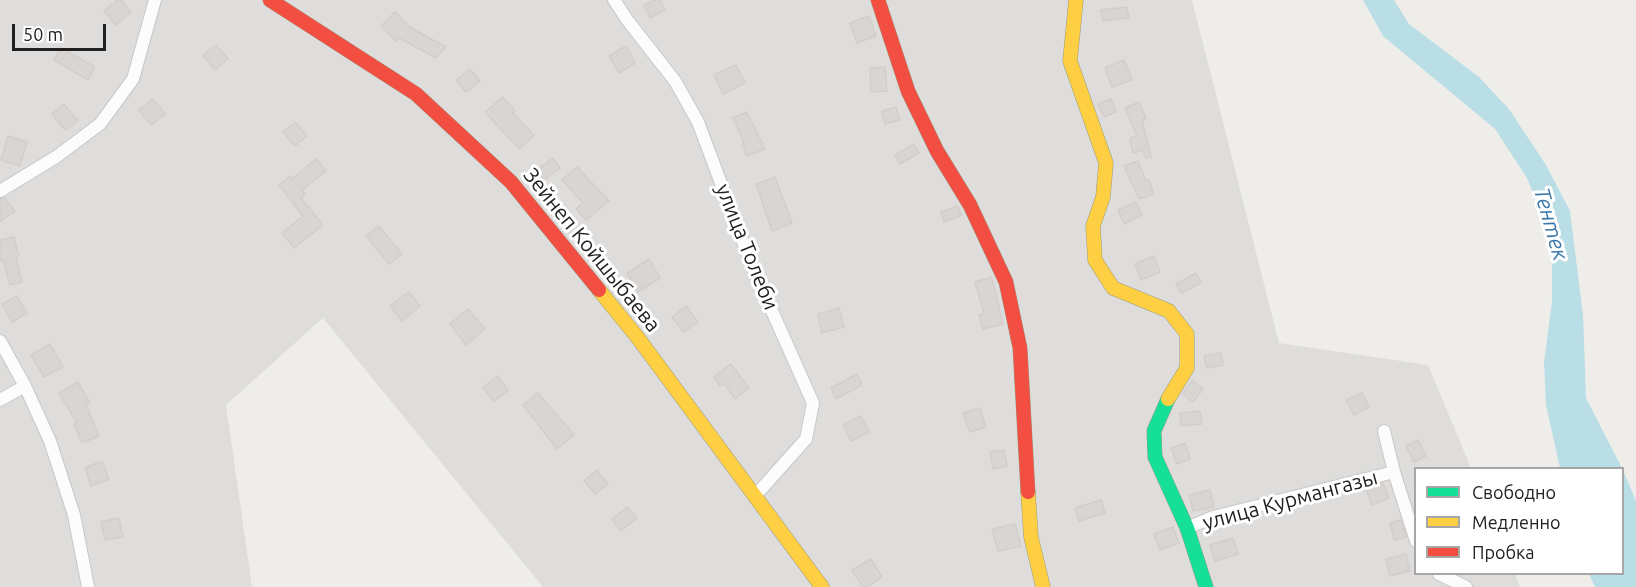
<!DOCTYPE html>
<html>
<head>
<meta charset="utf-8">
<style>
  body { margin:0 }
  #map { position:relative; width:1636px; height:587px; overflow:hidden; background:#efedea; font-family:Ubuntu,sans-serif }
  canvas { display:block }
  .legend { position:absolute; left:1414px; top:467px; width:210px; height:108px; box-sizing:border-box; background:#fff; border:2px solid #a6a6a6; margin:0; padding:8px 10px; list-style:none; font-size:18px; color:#212121 }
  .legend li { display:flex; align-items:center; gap:12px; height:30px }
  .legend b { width:30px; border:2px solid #a6a6a6 }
  .scale { position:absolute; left:12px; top:24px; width:94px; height:27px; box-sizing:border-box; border:3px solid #212121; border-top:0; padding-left:8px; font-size:18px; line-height:21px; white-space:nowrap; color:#212121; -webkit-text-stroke:4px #fff; paint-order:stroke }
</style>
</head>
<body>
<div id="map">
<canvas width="1636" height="587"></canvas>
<ul class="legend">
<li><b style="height:8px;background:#16e098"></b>Свободно</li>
<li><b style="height:8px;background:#ffcf43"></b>Медленно</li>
<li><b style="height:8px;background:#f24e42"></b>Пробка</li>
</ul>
<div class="scale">50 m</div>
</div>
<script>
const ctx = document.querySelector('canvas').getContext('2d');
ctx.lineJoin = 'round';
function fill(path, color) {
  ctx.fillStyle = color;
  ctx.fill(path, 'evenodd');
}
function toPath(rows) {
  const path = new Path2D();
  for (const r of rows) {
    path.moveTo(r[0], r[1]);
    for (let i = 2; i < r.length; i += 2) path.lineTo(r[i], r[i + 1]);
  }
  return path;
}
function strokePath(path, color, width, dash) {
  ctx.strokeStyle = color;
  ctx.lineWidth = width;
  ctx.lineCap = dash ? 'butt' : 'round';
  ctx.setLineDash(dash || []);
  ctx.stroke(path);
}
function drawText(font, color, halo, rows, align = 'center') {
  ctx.font = font + ' Ubuntu,sans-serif';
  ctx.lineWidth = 6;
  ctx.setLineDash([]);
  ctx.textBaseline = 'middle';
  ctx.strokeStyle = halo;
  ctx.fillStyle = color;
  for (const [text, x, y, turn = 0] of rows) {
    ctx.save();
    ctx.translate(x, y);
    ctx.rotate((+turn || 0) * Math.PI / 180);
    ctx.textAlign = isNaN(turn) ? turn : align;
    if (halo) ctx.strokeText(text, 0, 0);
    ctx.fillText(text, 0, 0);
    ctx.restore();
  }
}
fill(toPath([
  [0,0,1192,0,1279,343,1428,365,1471,468,1416,468,1416,574,1515,574,1520,587,543,587,323,318,226,405,252,587,0,587]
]), '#dedddb');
fill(toPath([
  [1363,0,1394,0,1409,24,1479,77,1509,109,1546,165,1570,211,1583,315,1586,398,1622,468,1560,468,1546,405,1544,362,1552,302,1552,251,1540,209,1527,178,1495,129,1383,36],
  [1623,470,1636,501,1636,587,1595,587,1589,574,1622,574]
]), '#badee6');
const building = toPath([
  [118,0,121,0,131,12,116,25,104,11,118,0],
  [655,0,660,0,665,10,650,18,644,5,655,0],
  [1127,7,1129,18,1103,21,1101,10,1127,7],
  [395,12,411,28,446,47,436,58,399,38,396,41,381,26,395,12],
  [869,16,876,36,857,43,850,23,869,16],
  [216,45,228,59,215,70,203,55,216,45],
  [626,46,635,63,619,73,609,56,626,46],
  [61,48,95,67,88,80,54,60,61,48],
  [1124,60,1132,80,1112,87,1105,68,1124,60],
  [736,65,745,83,723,94,714,75,736,65],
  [885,67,887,91,871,92,870,68,885,67],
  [470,69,480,81,466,92,456,80,470,69],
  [503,97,515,111,513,113,534,135,519,149,485,112,503,97],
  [153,99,165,114,151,125,139,110,153,99],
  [1111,99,1116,112,1104,117,1098,104,1111,99],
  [1139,102,1146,118,1142,120,1151,157,1146,158,1143,150,1133,153,1130,138,1137,136,1125,108,1139,102],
  [64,104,78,121,65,130,52,114,64,104],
  [896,107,900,120,885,124,882,111,896,107],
  [747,112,765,149,747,156,742,144,744,143,733,118,747,112],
  [295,122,307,136,295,146,283,132,295,122],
  [8,136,27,142,20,166,1,160,8,136],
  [914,144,919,153,900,164,895,155,914,144],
  [553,158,560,168,544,180,537,170,553,158],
  [316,159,326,171,302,190,305,194,301,198,323,225,294,248,282,233,303,216,279,185,290,176,292,179,316,159],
  [1138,161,1146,181,1149,180,1154,194,1139,199,1124,166,1138,161],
  [577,167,609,201,586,220,576,209,583,203,562,180,577,167],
  [775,177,792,223,772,231,756,184,775,177],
  [5,198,15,211,0,222,0,199,5,198],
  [1136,202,1142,215,1124,224,1118,210,1136,202],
  [958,206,962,215,944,222,941,212,958,206],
  [379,226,402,254,389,264,366,236,379,226],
  [14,237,19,256,16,257,22,282,10,285,3,260,0,261,0,240,14,237],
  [1154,256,1160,272,1141,280,1135,264,1154,256],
  [649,259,660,278,638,292,627,273,649,259],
  [1196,273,1201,283,1181,293,1176,284,1196,273],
  [992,277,1003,324,983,329,979,315,984,313,975,282,992,277],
  [409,292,420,306,402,321,390,306,409,292],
  [17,296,27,313,12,322,2,304,17,296],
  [686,306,698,322,684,332,672,317,686,306],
  [839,308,844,327,822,333,818,314,839,308],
  [468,309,485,329,466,345,450,324,468,309],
  [50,344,63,367,44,377,31,355,50,344],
  [1221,353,1223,365,1207,368,1204,356,1221,353],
  [731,364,749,388,735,399,724,383,720,386,714,377,731,364],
  [857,374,862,385,836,399,831,388,857,374],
  [497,376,508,390,494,401,483,388,497,376],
  [1192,380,1203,389,1193,402,1183,394,1192,380],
  [78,382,90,403,86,405,99,436,82,443,74,424,77,423,59,393,78,382],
  [538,393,574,435,557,449,523,405,538,393],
  [1362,393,1369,407,1354,415,1346,400,1362,393],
  [980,408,986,427,970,432,963,413,980,408],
  [1200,411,1202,424,1181,426,1180,413,1200,411],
  [861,416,869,432,851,441,843,425,861,416],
  [1418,440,1426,456,1414,462,1406,446,1418,440],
  [1185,443,1190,459,1177,464,1171,448,1185,443],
  [1004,450,1007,466,993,469,990,452,1004,450],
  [102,461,109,479,91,486,85,468,102,461],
  [597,470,608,484,595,494,584,481,597,470],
  [1383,483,1389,498,1372,505,1366,489,1383,483],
  [1210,490,1214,507,1193,511,1189,495,1210,490],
  [1101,500,1105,513,1079,521,1075,508,1101,500],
  [627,507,637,518,621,531,612,519,627,507],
  [119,518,123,537,105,540,101,522,119,518],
  [1401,520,1406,537,1394,540,1390,523,1401,520],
  [1015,524,1021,546,998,551,992,529,1015,524],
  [1173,527,1179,543,1160,550,1154,534,1173,527],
  [1233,538,1238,554,1215,561,1210,545,1233,538],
  [1406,554,1410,571,1390,576,1386,559,1406,554],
  [871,559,882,577,867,587,863,587,852,570,871,559]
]);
fill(building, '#d8d5d2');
strokePath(building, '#d3cecb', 1.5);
const street = toPath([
  [614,0,628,21,675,81,698,122,752,266,813,403,806,439,755,496],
  [0,191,56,157,100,124,133,79,155,0],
  [0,341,25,386,50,441,74,515,88,587],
  [0,400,25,386],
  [1384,431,1394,472,1416,541],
  [1187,528,1213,517,1394,472],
  [1439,574,1466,587]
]);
const fast = toPath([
  [1168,399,1154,431,1155,457,1187,528,1206,587]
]);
const slow = toPath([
  [1076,0,1070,61,1106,163,1103,197,1093,226,1095,260,1113,288,1169,311,1187,334,1187,368,1168,399],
  [599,290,638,338,822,587],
  [1028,492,1031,537,1043,587]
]);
const jam = toPath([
  [270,0,416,94,511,182,599,290],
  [878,0,908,91,937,151,970,205,1006,282,1020,348,1028,492]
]);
strokePath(street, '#c8c7c6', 14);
strokePath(fast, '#9a9a80', 15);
strokePath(slow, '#9a9a80', 15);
strokePath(jam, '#9a9a80', 15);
strokePath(street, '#fdfcfc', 12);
strokePath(fast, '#16e098', 14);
strokePath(slow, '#ffcf43', 14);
strokePath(jam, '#f24e42', 14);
drawText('21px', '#212121', '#fff', [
  ["улица Толеби",747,247,68],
  ["Зейнеп Койшыбаева",592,250,51],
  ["улица Курмангазы",1290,500,-15]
]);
drawText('italic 22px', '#3d79ab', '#fff', [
  ["Тентек",1551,224,74]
]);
</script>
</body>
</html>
